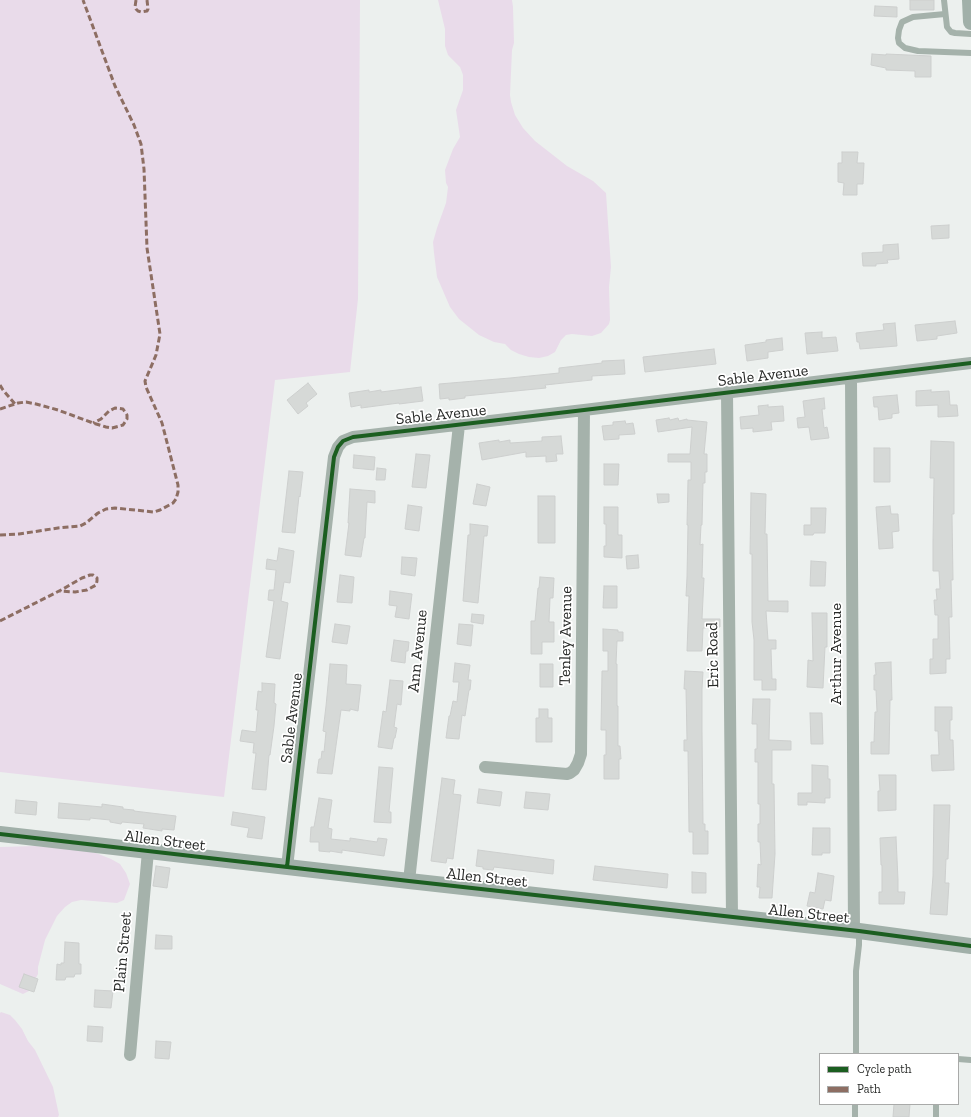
<!DOCTYPE html>
<html>
<head>
<meta charset="utf-8">
<style>
  body { margin:0 }
  #map { position:relative; width:971px; height:1117px; overflow:hidden; background:#ecf0ee; font-family:"Zilla Slab",serif }
  canvas { display:block }
  .legend { position:absolute; left:819px; top:1053px; width:140px; height:52px; box-sizing:border-box; background:#fff; border:1px solid #a9aaa9; margin:0; padding:5px 7px; list-style:none; font-size:12px; color:#282a28 }
  .legend li { display:flex; align-items:center; gap:8px; height:20px }
  .legend b { width:20px; border:1px solid #a9aaa9 }
</style>
</head>
<body>
<div id="map">
<canvas width="971" height="1117"></canvas>
<ul class="legend">
<li><b style="height:5px;background:#1b5e20"></b>Cycle path</li>
<li><b style="height:5px;background:#8d6e63"></b>Path</li>
</ul>
</div>
<script>
const ctx = document.querySelector('canvas').getContext('2d');
ctx.lineJoin = 'round';
function fill(path, color) {
  ctx.fillStyle = color;
  ctx.fill(path, 'evenodd');
}
function toPath(rows) {
  const path = new Path2D();
  for (const r of rows) {
    path.moveTo(r[0], r[1]);
    for (let i = 2; i < r.length; i += 2) path.lineTo(r[i], r[i + 1]);
  }
  return path;
}
function strokePath(path, color, width, dash) {
  ctx.strokeStyle = color;
  ctx.lineWidth = width;
  ctx.lineCap = dash ? 'butt' : 'round';
  ctx.setLineDash(dash || []);
  ctx.stroke(path);
}
function drawText(font, color, halo, rows, align = 'center') {
  ctx.font = font + ' "Zilla Slab",serif';
  ctx.lineWidth = 3.5;
  ctx.setLineDash([]);
  ctx.textBaseline = 'middle';
  ctx.strokeStyle = halo;
  ctx.fillStyle = color;
  for (const [text, x, y, turn = 0] of rows) {
    ctx.save();
    ctx.translate(x, y);
    ctx.rotate((+turn || 0) * Math.PI / 180);
    ctx.textAlign = isNaN(turn) ? turn : align;
    if (halo) ctx.strokeText(text, 0, 0);
    ctx.fillText(text, 0, 0);
    ctx.restore();
  }
}
fill(toPath([
  [0,0,360,0,358,299,350,372,275,380,224,797,0,772],
  [438,0,512,0,513,7,514,43,512,50,510,95,511,102,515,115,523,128,535,141,567,166,593,181,606,193,611,267,609,287,610,320,609,324,601,333,592,336,572,334,566,335,561,340,555,352,548,356,539,358,529,357,519,354,511,350,505,344,494,342,479,335,459,319,450,307,437,277,434,253,433,242,437,228,446,203,448,187,446,183,445,170,453,149,460,137,456,110,463,90,463,75,460,67,448,55,445,46,445,29],
  [36,846,75,849,96,853,111,859,120,864,126,873,130,884,124,900,117,903,81,900,72,902,65,907,57,916,45,940,38,967,38,974,29,991,23,994,0,984,0,847],
  [1,1012,10,1015,15,1020,22,1029,28,1041,35,1050,53,1087,59,1115,58,1117,0,1117,0,1013]
]), '#e9dbea');
const building = toPath([
  [910,0,934,0,934,10,910,10,910,0],
  [875,6,897,7,897,17,874,16,875,6],
  [872,54,886,55,886,54,931,56,931,77,915,77,915,71,886,70,886,68,871,65,872,54],
  [842,152,858,152,857,163,864,163,863,184,857,184,857,195,843,195,844,183,838,182,838,163,842,163,842,152],
  [949,225,949,238,932,239,931,226,949,225],
  [898,244,899,259,887,260,888,263,876,264,876,266,863,266,862,253,883,252,883,245,898,244],
  [955,321,957,333,937,336,937,339,917,341,915,325,955,321],
  [895,323,897,346,860,349,859,342,857,342,856,333,884,330,883,324,895,323],
  [822,332,822,338,836,337,838,351,807,354,805,333,822,332],
  [782,338,783,350,768,352,768,358,747,361,745,345,766,342,766,340,782,338],
  [714,349,716,364,645,372,643,357,714,349],
  [624,360,625,374,592,376,592,380,545,385,546,388,465,396,465,398,449,400,449,398,440,399,439,384,510,378,559,373,559,368,602,363,602,361,624,360],
  [308,383,317,394,306,403,308,406,298,414,287,400,308,383],
  [421,387,423,401,399,404,399,403,361,408,361,405,351,407,349,393,369,390,369,392,381,390,381,392,421,387],
  [931,390,931,392,949,391,950,405,957,405,958,416,938,417,938,405,916,406,916,391,931,390],
  [897,395,899,413,892,414,892,418,879,420,878,407,874,407,873,397,897,395],
  [824,398,825,409,822,409,824,428,827,427,829,438,811,440,809,427,798,428,797,418,805,417,803,401,824,398],
  [768,405,768,407,783,406,784,421,771,422,772,430,753,432,753,428,741,429,740,417,759,415,758,406,768,405],
  [669,418,670,420,678,418,679,421,687,419,687,420,707,422,704,454,707,454,707,472,705,472,705,483,703,483,702,525,701,525,700,545,703,544,702,578,704,578,702,619,720,619,720,627,703,628,702,651,687,651,689,596,686,596,687,577,688,525,687,525,688,480,691,480,691,462,668,462,668,454,690,454,692,427,658,432,656,420,669,418],
  [625,421,626,424,633,423,635,434,619,435,619,439,604,440,602,426,613,425,613,422,625,421],
  [561,436,563,454,556,454,557,461,546,462,546,456,526,457,526,452,482,460,479,443,499,440,499,442,510,440,510,443,542,441,542,437,561,436],
  [931,441,954,442,954,514,952,514,953,580,951,580,952,617,949,617,950,659,946,659,946,673,930,674,930,659,933,659,933,639,938,639,938,615,935,615,934,600,937,600,936,589,940,589,939,571,933,571,933,541,934,478,930,478,931,441],
  [874,448,890,448,890,482,874,482,874,448],
  [416,454,430,455,426,488,412,487,416,454],
  [354,455,375,457,374,470,353,468,354,455],
  [604,464,619,464,618,485,604,485,604,464],
  [377,468,386,469,385,480,376,480,377,468],
  [289,471,303,472,300,497,299,496,295,533,282,532,289,471],
  [477,484,490,487,486,506,473,504,477,484],
  [350,489,375,491,375,503,367,502,365,538,364,538,361,557,345,555,349,523,348,523,350,489],
  [751,493,766,494,765,534,767,534,768,601,788,601,788,612,766,611,768,640,776,640,776,649,771,649,772,679,776,679,776,690,762,690,762,680,754,680,754,640,752,622,752,554,750,554,751,493],
  [657,494,669,494,669,502,658,503,657,494],
  [538,496,555,496,555,543,538,543,538,496],
  [408,505,422,507,419,531,405,529,408,505],
  [890,506,891,514,898,514,899,531,892,532,893,548,879,549,876,507,890,506],
  [604,507,618,507,618,535,622,535,622,558,604,557,604,546,606,546,606,524,604,524,604,507],
  [811,508,826,508,825,533,814,533,813,535,804,535,804,525,811,525,811,508],
  [470,524,488,526,487,536,484,536,478,603,463,601,468,535,470,535,470,524],
  [279,548,294,551,290,583,284,582,281,601,288,603,280,659,266,657,274,601,268,600,269,590,274,590,276,570,266,569,267,559,277,561,279,548],
  [638,555,639,568,627,569,626,556,638,555],
  [402,557,417,558,415,576,401,574,402,557],
  [811,561,826,562,825,586,810,586,811,561],
  [340,575,354,577,352,603,337,602,340,575],
  [540,577,554,578,553,598,550,598,549,622,554,622,554,642,542,642,542,654,531,654,531,621,535,621,538,588,539,588,540,577],
  [604,586,617,586,617,608,603,608,604,586],
  [390,591,412,594,409,619,395,617,397,606,389,605,390,591],
  [812,613,827,613,827,647,825,647,823,688,807,687,808,660,813,661,812,613],
  [472,614,484,615,483,624,471,622,472,614],
  [335,624,350,626,347,644,332,642,335,624],
  [459,624,473,625,471,646,457,644,459,624],
  [603,629,618,630,618,632,623,632,623,641,617,641,616,664,617,664,617,706,618,706,618,746,620,746,621,759,619,759,619,779,604,779,604,755,606,755,606,730,601,730,602,671,608,671,608,651,603,651,603,629],
  [394,640,409,642,408,651,406,651,405,663,391,661,394,640],
  [891,662,892,700,890,700,889,754,871,754,871,742,874,742,875,712,877,712,876,690,874,690,874,675,876,675,875,663,891,662],
  [455,663,470,665,468,680,471,680,470,690,469,690,465,716,462,715,459,739,446,738,449,716,450,716,453,701,457,702,459,682,453,682,455,663],
  [330,664,347,665,346,684,361,685,358,711,350,709,350,711,341,710,332,774,317,773,319,759,321,759,322,751,324,752,326,732,323,731,326,706,330,664],
  [540,664,553,664,553,687,540,687,540,664],
  [685,671,703,672,702,689,702,731,703,824,705,824,705,831,708,831,708,854,693,854,693,832,689,832,688,751,684,751,684,740,687,740,686,689,684,689,685,671],
  [390,680,403,681,401,705,397,704,394,727,397,728,395,738,394,738,392,749,378,747,383,711,386,712,390,680],
  [262,683,275,684,274,703,276,704,274,726,270,755,269,755,266,790,252,789,256,753,253,753,254,743,240,741,242,730,256,732,258,710,256,710,258,691,262,692,262,683],
  [753,699,770,699,769,740,791,741,791,750,772,750,772,784,774,784,775,854,772,898,759,898,760,887,757,887,758,864,761,865,760,842,758,842,758,824,760,824,760,804,758,804,758,762,755,762,755,749,757,749,757,724,752,724,753,699],
  [935,707,952,707,952,720,950,720,950,740,953,740,954,770,932,771,931,755,939,755,938,731,935,731,935,707],
  [539,709,548,709,548,718,552,718,552,742,536,742,536,718,539,718,539,709],
  [810,713,822,713,823,744,811,744,810,713],
  [812,765,828,766,828,779,830,779,830,798,825,798,825,803,807,802,807,805,798,805,798,793,812,793,812,765],
  [379,767,393,768,389,812,391,812,391,823,374,822,379,767],
  [879,775,896,775,896,810,878,811,878,791,880,791,879,775],
  [442,778,455,780,453,794,461,795,453,859,447,858,446,863,431,861,442,778],
  [479,789,502,792,500,806,477,803,479,789],
  [526,792,550,794,548,810,524,808,526,792],
  [319,798,332,800,328,828,332,829,331,839,350,841,350,838,377,842,378,838,387,839,384,856,342,850,342,853,330,851,330,852,319,851,319,842,310,842,311,827,314,827,319,798],
  [16,800,37,802,36,815,15,813,16,800],
  [59,803,102,807,102,804,123,807,123,809,134,810,134,811,176,816,174,830,162,829,162,831,143,828,144,824,122,822,121,824,110,822,110,820,90,818,90,820,58,818,59,803],
  [934,805,950,805,948,859,946,859,945,883,949,883,947,915,930,914,933,876,934,805],
  [233,812,265,817,262,839,247,837,249,828,231,825,233,812],
  [813,828,830,828,830,853,822,853,822,855,812,855,813,828],
  [896,837,898,880,898,892,905,892,904,904,879,904,879,892,882,892,882,865,881,865,880,838,896,837],
  [478,850,554,860,553,874,494,867,493,870,483,869,483,867,476,866,478,850],
  [156,866,170,868,167,888,153,886,156,866],
  [595,866,668,874,667,888,593,880,595,866],
  [692,872,706,873,706,893,692,893,692,872],
  [818,873,834,876,831,901,825,900,823,909,807,906,810,892,815,893,818,873],
  [156,935,172,936,172,949,155,949,156,935],
  [65,942,79,943,79,964,81,964,81,974,75,974,74,977,66,977,65,980,56,980,57,964,61,965,61,963,64,963,65,942],
  [24,974,38,979,34,992,19,987,24,974],
  [95,990,113,991,111,1008,94,1007,95,990],
  [88,1026,103,1027,102,1042,87,1041,88,1026],
  [156,1041,171,1042,169,1059,155,1058,156,1041],
  [894,1104,910,1104,909,1117,893,1117,894,1104]
]);
fill(building, '#d6d9d7');
strokePath(building, '#cdcfce', 1);
strokePath(toPath([
  [944,0,947,27,951,32,955,33,971,34],
  [945,14,913,17,902,22,899,30,898,38,899,43,905,48,918,51,971,53],
  [856,1054,856,971,859,945,859,931],
  [958,1059,971,1060],
  [855,1117,855,1104],
  [936,1117,936,1104]
]), '#a5b2ab', 6);
strokePath(toPath([
  [851,378,854,931],
  [727,392,732,917],
  [485,767,567,774,570,773,574,770,578,763,581,754,584,410],
  [287,867,334,457,338,447,343,441,353,437,362,436,584,410,971,363],
  [409,881,459,425],
  [130,1055,148,851]
]), '#a5b2ab', 12);
strokePath(toPath([
  [970,0,971,22],
  [0,834,409,881,859,931,971,946]
]), '#a1b0a9', 16);
strokePath(toPath([
  [136,0,135,7,136,9,138,11,141,12,147,11,148,9,147,0],
  [0,385,3,390,15,404],
  [0,409,18,403,26,402,36,404,58,410,93,423,106,427,112,428,123,425,127,419,127,415,123,409,115,408,109,411,101,419,93,423],
  [0,535,19,534,58,528,80,526,86,523,98,513,106,509,115,508,154,512,160,510,173,503,176,499,178,492,178,485,162,423,146,387,145,381,156,355,160,334,147,248,144,169,141,144,134,125,115,86,83,0],
  [0,621,63,589,82,578,90,575,93,575,97,578,97,581,96,585,87,590,75,592,59,591]
]), '#8d6e63', 3, [6, 3]);
strokePath(toPath([
  [0,834,409,881,859,931,971,946],
  [287,867,334,457,338,447,343,441,353,437,362,436,584,410,971,363]
]), '#1b5e20', 4);
drawText('16px', '#282a28', '#fff', [
  ["Sable Avenue",763,376,-7],
  ["Sable Avenue",441,415,-6],
  ["Tenley Avenue",566,636,-89],
  ["Ann Avenue",418,651,-84],
  ["Arthur Avenue",836,654,-90],
  ["Eric Road",713,655,-91],
  ["Sable Avenue",292,718,-83],
  ["Allen Street",165,841,7],
  ["Allen Street",487,878,6],
  ["Allen Street",809,914,6],
  ["Plain Street",123,952,-85]
]);
</script>
</body>
</html>
